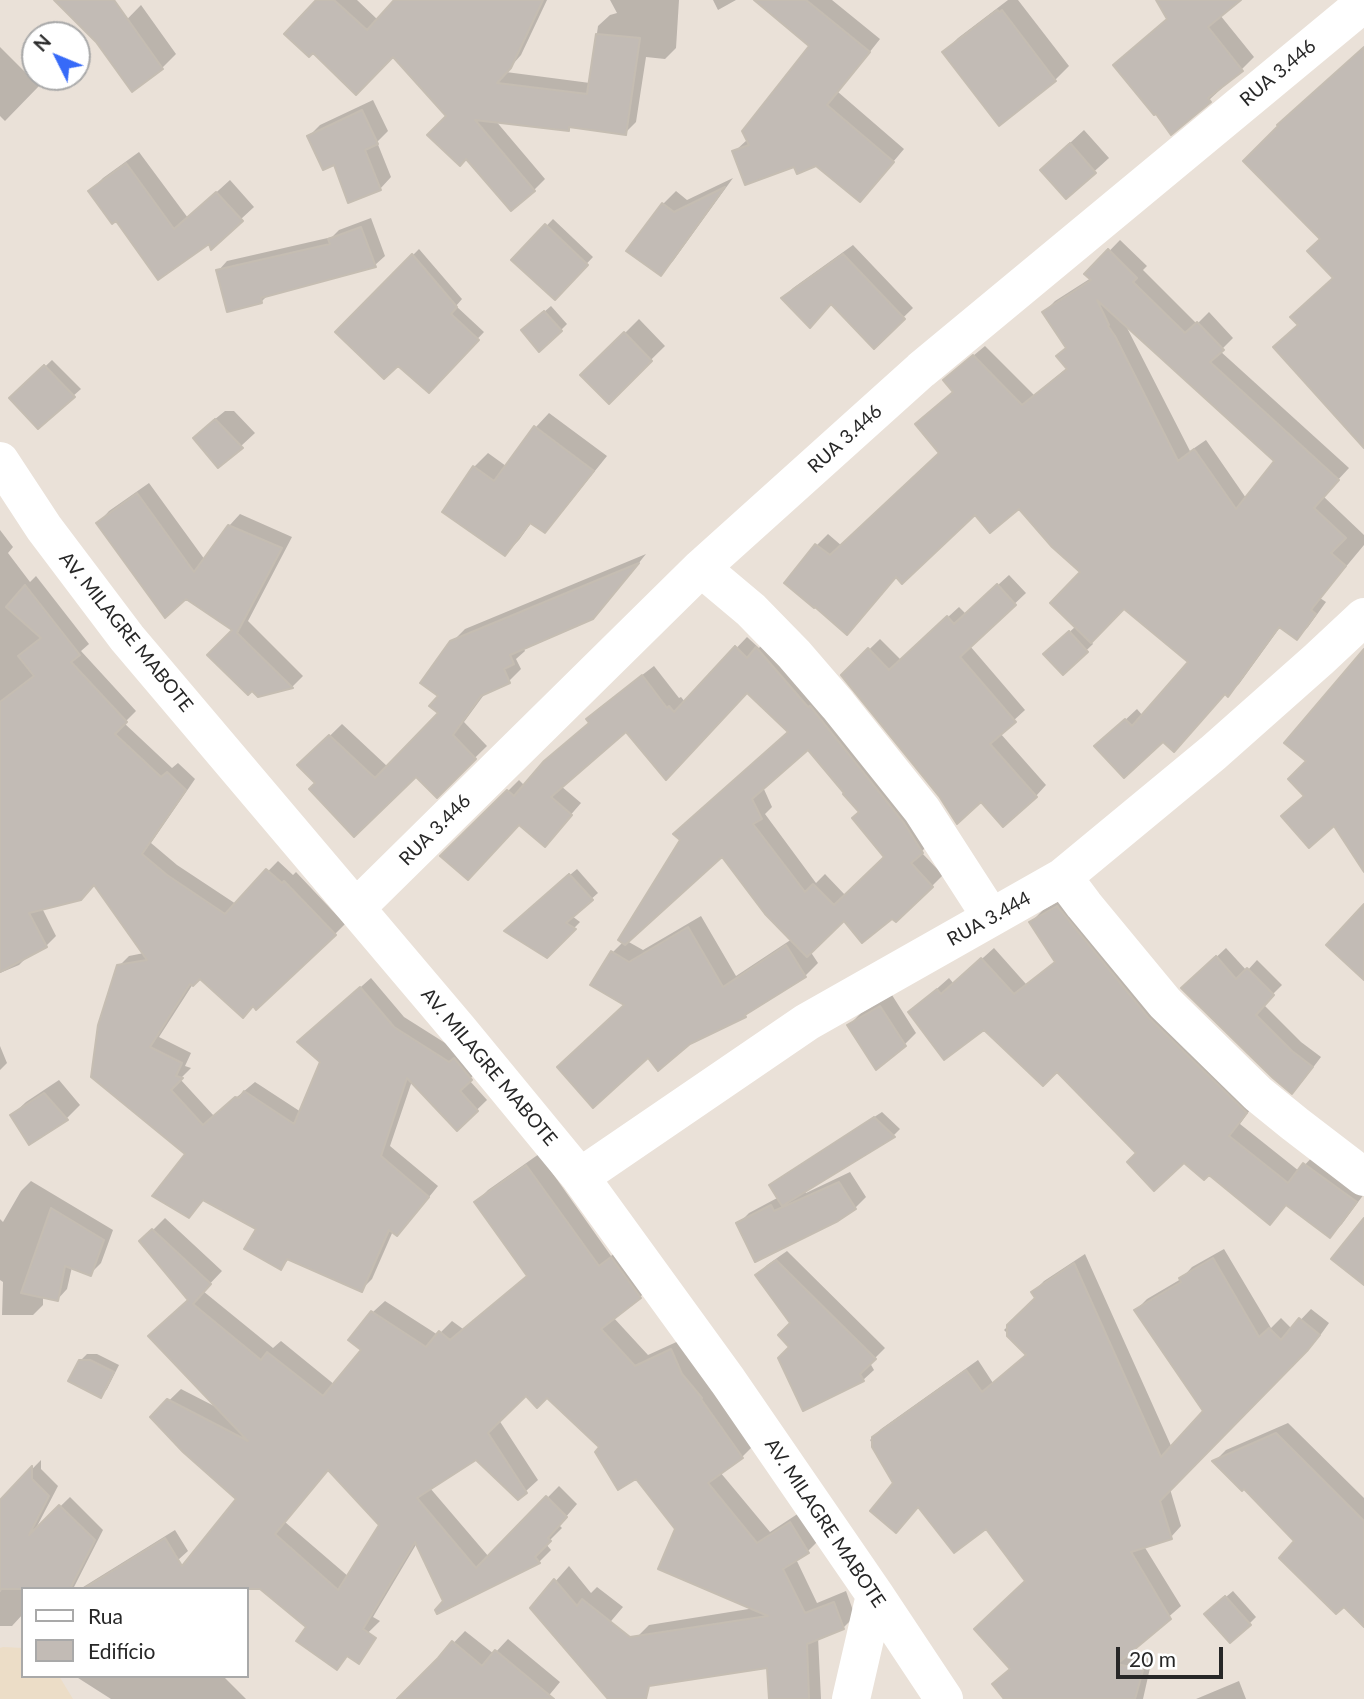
<!DOCTYPE html>
<html>
<head>
<meta charset="utf-8">
<style>
  body { margin:0 }
  #map { position:relative; width:1364px; height:1699px; overflow:hidden; background:#eae1d8; font-family:Lato,sans-serif }
  canvas { display:block }
  .legend { position:absolute; left:21px; top:1587px; width:228px; height:91px; box-sizing:border-box; background:#fff; border:2px solid #a9a9a9; margin:0; padding:9px 12px; list-style:none; font-size:21px; color:#272727 }
  .legend li { display:flex; align-items:center; gap:14px; height:35px }
  .legend b { width:35px; border:2px solid #a9a9a9 }
  .north { position:absolute; left:21px; top:21px; width:70px; height:70px; box-sizing:border-box; background:#fff; border:2px solid #a9a9a9; border-radius:50%; rotate:313deg; font-size:19px; font-weight:700; line-height:28px; text-align:center; color:#272727 }
  .north::after { content:''; display:block; margin:auto; width:24px; height:32px; background:#376af8; clip-path:polygon(50% 0,100% 100%,50% 72%,0 100%) }
  .scale { position:absolute; left:1116px; top:1647px; width:107px; height:32px; box-sizing:border-box; border:4px solid #272727; border-top:0; padding-left:9px; font-size:21px; line-height:24px; white-space:nowrap; color:#272727; -webkit-text-stroke:5px #fff; paint-order:stroke }
</style>
</head>
<body>
<div id="map">
<canvas width="1364" height="1699"></canvas>
<ul class="legend">
<li><b style="height:9px;background:#fff"></b>Rua</li>
<li><b style="height:19px;background:#c2bbb5"></b>Edifício</li>
</ul>
<div class="north">N</div>
<div class="scale">20 m</div>
</div>
<script>
const ctx = document.querySelector('canvas').getContext('2d');
ctx.lineJoin = 'round';
function fill(path, color) {
  ctx.fillStyle = color;
  ctx.fill(path, 'evenodd');
}
function toPath(rows) {
  const path = new Path2D();
  for (const r of rows) {
    path.moveTo(r[0], r[1]);
    for (let i = 2; i < r.length; i += 2) path.lineTo(r[i], r[i + 1]);
  }
  return path;
}
function strokePath(path, color, width, dash) {
  ctx.strokeStyle = color;
  ctx.lineWidth = width;
  ctx.lineCap = dash ? 'butt' : 'round';
  ctx.setLineDash(dash || []);
  ctx.stroke(path);
}
function drawText(font, color, halo, rows, align = 'center') {
  ctx.font = font + ' Lato,sans-serif';
  ctx.lineWidth = 5;
  ctx.setLineDash([]);
  ctx.textBaseline = 'middle';
  ctx.strokeStyle = halo;
  ctx.fillStyle = color;
  for (const [text, x, y, turn = 0] of rows) {
    ctx.save();
    ctx.translate(x, y);
    ctx.rotate((+turn || 0) * Math.PI / 180);
    ctx.textAlign = isNaN(turn) ? turn : align;
    if (halo) ctx.strokeText(text, 0, 0);
    ctx.fillText(text, 0, 0);
    ctx.restore();
  }
}
fill(toPath([
  [3,1647,23,1648,23,1676,59,1676,73,1699,0,1699,0,1648]
]), '#ecddc7');
fill(toPath([
  [318,0,357,0,378,20,397,0,547,0,521,55,506,72,590,83,598,26,610,15,617,13,610,0,679,0,676,48,665,59,646,57,636,122,625,133,572,126,568,129,495,120,545,179,534,190,448,116,393,54],
  [713,0,736,0,718,10],
  [757,0,832,0,880,39,838,92,904,149,871,188,816,164,795,165,734,152,748,139,811,46],
  [1008,0,1018,0,1069,66,1055,80,999,123,944,52,958,38],
  [1170,0,1239,0,1220,15,1254,57,1242,69,1221,86,1222,88,1209,100,1156,111,1115,65,1168,18],
  [141,5,176,54,162,68,132,89,101,46],
  [0,47,39,86,5,121,0,116],
  [373,100,388,131,377,142,391,177,380,189,335,162,309,136,320,125],
  [1084,130,1109,158,1066,197,1056,156],
  [139,152,188,218,230,180,254,207,241,219,210,241,117,218,90,191,103,178],
  [733,178,673,261,660,273,629,251,663,204,676,191,687,200],
  [371,218,385,256,375,265,270,293,261,302,218,271,227,261,332,237,339,230],
  [553,219,593,257,555,297,514,260],
  [1120,240,1147,266,1143,270,1197,324,1209,312,1233,338,1220,351,1349,468,1323,496,1364,535,1364,545,1320,598,1326,602,1308,627,1297,638,1281,626,1239,684,1228,694,1225,692,1162,739,1108,736,1137,709,1143,716,1191,661,1124,607,1091,641,1093,644,1063,673,1046,654,1076,626,1083,572,1019,507,975,512,897,576,786,583,817,545,828,534,842,546,941,453,917,424,954,391,956,370,985,346,1034,395,1068,367,1067,347,1044,312,1055,301,1091,278,1087,274],
  [1125,324,1276,461,1246,498,1206,440,1190,451],
  [853,245,913,308,874,346,832,302,783,298,793,288],
  [419,249,462,299,456,306,484,332,429,390,398,363,337,332],
  [551,306,567,324,561,330,530,324],
  [639,319,665,346,609,401,583,375],
  [52,360,81,389,38,427,12,398],
  [225,411,234,411,255,433,241,446,209,424],
  [549,413,607,456,558,517,544,531,532,522,519,540,505,554,474,467,488,453,506,466,536,427],
  [149,483,205,560,229,526,240,514,292,537,248,621,303,676,292,687,258,695,234,630,98,523,109,511],
  [0,530,13,547,8,553,30,582,36,576,89,644,81,651,136,711,124,723,172,768,178,763,195,779,151,843,177,865,236,904,278,861,293,875,296,872,345,924,335,934,200,977,193,984,159,1037,191,1053,185,1066,191,1068,180,1079,214,1116,255,1082,301,1112,322,1062,309,1033,371,978,404,1017,461,1053,480,1068,469,1080,487,1100,457,1129,412,1081,390,1146,438,1186,407,1224,393,1231,372,1279,362,1289,290,1258,280,1268,258,1229,204,1198,189,1216,188,1154,119,966,129,956,144,953,95,884,42,908,56,936,46,946,29,955,19,965,0,973],
  [646,554,604,606,523,647,525,651,516,659,521,669,509,681,486,692,464,722,487,746,437,795,416,775,317,783,300,765,342,724,388,767,441,713,440,696,452,642,465,629],
  [1009,575,1026,593,970,646,1025,710,1000,733,1046,785,1036,796,981,799,941,795,843,675,880,639,901,660,959,607,966,614],
  [747,637,759,648,768,638,933,840,921,852,943,875,932,886,893,916,844,918,810,951,818,963,805,976,753,1008,745,1016,626,1005,613,952,623,942,683,839,790,731,747,691,626,730,561,786,581,803,555,833,519,823,443,856,519,780,525,786,591,722,588,719,599,708,654,666,679,698,681,697,685,702],
  [808,747,861,812,886,857,846,896,825,874,816,883,765,814,772,807,763,787],
  [722,854,792,939,736,976,701,916,643,950,627,941],
  [577,869,598,893,572,916,580,922,547,956,512,924],
  [1070,895,1257,1100,1240,1124,1299,1171,1317,1152,1364,1194,1342,1224,1330,1236,1287,1204,1209,1173,1184,1160,1139,1153,1057,1070,985,1027,923,1001,949,978,954,984,994,948,1026,984,1057,961,1031,922,1043,910],
  [1226,948,1247,971,1257,960,1282,985,1263,1004,1301,1042,1321,1057,1302,1082,1292,1091,1193,979],
  [892,995,916,1033,904,1045,849,1025,861,1013],
  [0,1046,7,1063,0,1070],
  [59,1080,80,1105,67,1118,30,1142,12,1115,26,1102],
  [882,1112,900,1129,894,1135,804,1190,806,1193,850,1172,866,1197,855,1208,738,1224,749,1213,779,1197,771,1185,778,1179],
  [539,1154,611,1256,623,1246,652,1285,640,1297,613,1317,648,1355,683,1339,754,1445,742,1457,720,1472,770,1532,802,1511,820,1539,808,1551,796,1559,817,1603,846,1591,855,1616,843,1628,818,1637,821,1699,770,1699,769,1666,637,1637,649,1625,755,1608,677,1528,637,1477,602,1447,547,1396,526,1393,499,1420,538,1480,526,1491,476,1457,430,1488,489,1557,559,1486,577,1504,559,1525,562,1528,546,1544,551,1550,539,1562,438,1611,446,1602,417,1543,373,1617,380,1621,334,1666,308,1626,231,1566,238,1499,152,1417,181,1389,218,1408,189,1300,142,1241,165,1218,222,1271,203,1291,273,1348,281,1341,335,1385,364,1350,373,1312,385,1301,438,1335,452,1321,463,1329,529,1275,476,1202,488,1190],
  [329,1469,381,1525,349,1577,285,1522],
  [31,1181,113,1230,101,1263,91,1273,72,1267,67,1289,57,1300,43,1296,43,1305,33,1315,2,1315,3,1282,0,1280,0,1219,3,1222,21,1191],
  [1224,1249,1271,1328,1281,1318,1292,1329,1311,1309,1329,1323,1319,1337,1170,1489,1181,1526,1171,1537,1144,1546,1181,1606,1127,1653,1152,1659,1143,1699,1007,1699,1027,1581,986,1526,919,1505,895,1484,870,1440,881,1429,978,1360,993,1383,1028,1354,1004,1330,1037,1298,1033,1292,1044,1281,1085,1254,1172,1448,1206,1412,1136,1310,1147,1299,1181,1279,1192,1267],
  [787,1251,885,1348,870,1363,874,1370,863,1380,791,1347,792,1324,757,1275,767,1265],
  [87,1354,97,1354,119,1365,107,1389,100,1396,80,1361],
  [1288,1423,1364,1498,1364,1626,1297,1541,1244,1487,1215,1461,1226,1450],
  [41,1460,41,1469,58,1486,34,1532,70,1497,103,1530,73,1589,23,1589,23,1614,12,1626,0,1626,0,1502],
  [175,1530,188,1551,178,1560,132,1589,80,1589],
  [569,1566,591,1593,597,1587,623,1607,590,1646,532,1608],
  [1233,1591,1256,1617,1249,1624,1213,1608],
  [465,1631,494,1654,508,1639,560,1682,546,1699,400,1699],
  [75,1676,223,1676,246,1699,111,1699],
  [1239,1681,1246,1699,1196,1699]
]), '#0003');
const building = toPath([
  [54,0,114,0,163,69,132,92,96,42,54,0],
  [316,0,334,0,367,30,394,0,543,0,511,68,497,83,587,94,596,34,640,38,626,135,569,127,569,131,475,120,535,191,511,211,466,159,460,166,427,135,446,116,393,57,356,95,313,53,309,57,284,34,316,0],
  [754,0,806,0,870,52,827,105,894,162,860,202,816,166,797,174,794,167,745,185,732,151,749,145,742,131,809,46,754,0],
  [1156,0,1241,0,1208,27,1243,71,1208,98,1211,102,1171,135,1156,114,1154,115,1113,65,1167,19,1156,0],
  [997,10,1000,12,1002,10,1056,81,999,126,942,52,997,10],
  [1364,47,1364,448,1273,347,1298,325,1290,317,1333,278,1307,251,1320,239,1243,161,1278,126,1277,125,1364,47],
  [362,110,378,144,365,150,381,190,348,203,334,165,323,170,307,136,362,110],
  [1070,143,1096,173,1066,199,1040,170,1070,143],
  [126,163,174,229,216,192,243,221,211,250,209,244,158,280,116,221,112,224,88,191,126,163],
  [725,187,661,276,626,251,662,203,674,212,725,187],
  [545,224,588,265,555,300,511,260,545,224],
  [361,227,376,267,261,298,262,303,227,312,216,270,330,244,328,239,361,227],
  [1108,249,1137,278,1133,282,1185,333,1197,322,1224,350,1210,362,1339,480,1314,508,1346,538,1331,553,1346,566,1311,610,1316,614,1297,640,1279,627,1228,697,1225,694,1174,752,1163,742,1124,778,1094,746,1125,719,1132,726,1188,662,1124,609,1091,643,1050,603,1080,572,1052,547,1019,509,990,533,975,515,902,584,896,577,847,635,815,607,814,608,784,583,815,544,830,555,939,453,915,424,953,392,943,380,973,355,1022,405,1067,369,1056,356,1066,348,1042,312,1091,280,1084,274,1108,249],
  [1097,300,1274,461,1236,509,1194,449,1178,461,1115,336,1108,326,1109,325,1097,300],
  [412,254,457,307,451,314,479,340,429,393,398,366,384,379,335,332,412,254],
  [843,254,905,319,874,349,831,304,810,328,781,298,843,254],
  [544,311,562,331,539,352,521,330,544,311],
  [624,332,652,361,609,404,580,375,624,332],
  [44,365,75,397,38,429,9,398,44,365],
  [215,419,243,448,218,468,193,438,215,419],
  [534,426,594,471,545,533,530,523,505,556,442,512,473,466,494,481,534,426],
  [137,493,194,572,228,525,282,548,237,633,293,688,258,697,252,691,248,695,207,655,232,630,186,599,165,618,96,523,137,493],
  [639,563,593,619,510,655,514,664,504,669,510,683,481,696,453,735,476,759,437,798,416,777,354,837,309,789,315,783,297,765,329,735,375,778,438,713,429,706,438,696,420,683,450,641,639,563],
  [997,584,1016,605,960,657,1016,722,990,744,1037,797,1003,827,981,802,957,824,939,796,841,675,868,648,889,670,947,616,954,624,997,584],
  [25,585,80,655,71,662,127,722,115,734,161,777,167,772,186,790,142,854,167,875,225,914,266,869,282,883,284,881,336,935,256,1010,253,1006,243,1018,200,979,193,986,190,984,150,1047,182,1063,176,1076,183,1078,171,1090,203,1125,235,1097,239,1098,244,1091,294,1124,320,1062,297,1042,360,987,394,1027,449,1062,454,1058,472,1080,460,1091,478,1111,457,1131,407,1078,381,1156,429,1197,397,1236,389,1230,362,1292,287,1259,281,1270,244,1249,256,1229,203,1200,189,1218,152,1196,185,1154,91,1077,98,1025,117,965,147,960,94,885,81,900,29,913,47,947,0,972,0,702,34,676,18,656,41,638,6,607,25,585],
  [1069,631,1088,652,1063,675,1043,654,1069,631],
  [735,646,747,658,756,647,808,707,810,706,904,823,923,853,911,863,933,887,896,922,892,919,862,943,844,921,807,957,765,914,722,857,625,945,618,940,680,840,673,834,788,732,747,693,666,780,626,732,551,797,572,815,545,847,519,825,468,880,440,856,507,790,514,796,544,761,589,723,586,719,642,675,667,708,669,706,674,712,735,646],
  [808,750,844,793,843,794,859,812,852,818,884,857,834,905,813,884,805,892,753,824,762,819,752,799,808,750],
  [1364,649,1364,872,1334,826,1309,848,1281,816,1304,796,1288,779,1306,761,1284,743,1364,649],
  [569,874,593,900,566,923,576,929,547,958,504,931,569,874],
  [1364,904,1364,980,1326,945,1364,904],
  [1057,906,1148,1017,1247,1113,1229,1136,1288,1183,1303,1163,1357,1202,1330,1238,1286,1205,1270,1225,1209,1175,1204,1180,1184,1163,1154,1191,1127,1162,1136,1153,1057,1072,1043,1086,984,1030,944,1060,908,1012,937,989,941,994,981,958,1014,994,1055,962,1029,922,1057,906],
  [688,927,723,987,786,945,806,977,745,1015,746,1017,690,1044,658,1071,648,1058,593,1108,557,1067,624,1005,590,985,611,951,629,962,688,927],
  [1216,956,1236,979,1247,968,1274,995,1256,1015,1292,1051,1313,1067,1292,1094,1273,1078,1181,988,1216,956],
  [880,1006,906,1046,876,1070,847,1025,880,1006],
  [44,1093,68,1120,29,1145,10,1115,44,1093],
  [874,1117,895,1137,782,1206,769,1185,874,1117],
  [526,1165,599,1266,611,1257,641,1298,601,1329,635,1366,671,1349,682,1374,702,1398,701,1399,743,1458,708,1483,757,1543,790,1522,809,1553,783,1569,805,1613,834,1602,844,1629,807,1644,809,1699,769,1699,767,1668,649,1686,646,1699,608,1699,530,1608,554,1579,577,1606,582,1599,630,1637,768,1616,658,1569,675,1529,636,1479,618,1490,595,1452,599,1447,547,1398,537,1408,526,1396,488,1433,527,1493,518,1500,476,1460,417,1498,476,1568,546,1496,567,1517,548,1538,551,1541,535,1557,540,1563,437,1614,435,1610,443,1601,415,1542,363,1629,376,1638,359,1664,347,1656,337,1670,296,1641,306,1627,260,1589,83,1589,165,1538,182,1566,236,1499,183,1452,150,1417,167,1399,248,1441,148,1336,188,1300,139,1241,152,1229,211,1284,193,1304,261,1360,267,1352,323,1396,361,1350,348,1340,371,1311,426,1347,439,1331,450,1340,527,1276,474,1202,526,1165],
  [328,1470,379,1525,338,1590,275,1534,328,1470],
  [839,1182,856,1209,838,1221,755,1262,736,1223,771,1205,774,1211,839,1182],
  [51,1208,104,1240,91,1276,65,1266,58,1301,21,1293,51,1208],
  [1364,1218,1364,1285,1331,1259,1364,1218],
  [1213,1258,1259,1337,1269,1328,1281,1340,1299,1318,1320,1335,1308,1350,1160,1501,1172,1539,1131,1552,1171,1619,1117,1664,1143,1670,1135,1699,1004,1699,992,1684,1010,1669,974,1629,1025,1581,986,1529,954,1553,918,1507,896,1533,870,1511,893,1483,872,1447,872,1437,966,1370,982,1392,1026,1355,1007,1336,1007,1325,1035,1298,1031,1292,1074,1263,1161,1457,1203,1411,1134,1310,1181,1282,1179,1278,1213,1258],
  [776,1260,876,1359,860,1374,864,1381,803,1411,778,1358,789,1347,778,1335,790,1323,755,1275,776,1260],
  [79,1360,90,1360,114,1372,101,1398,68,1381,79,1360],
  [1276,1433,1364,1521,1364,1627,1344,1607,1336,1614,1279,1558,1294,1541,1244,1489,1242,1491,1212,1461,1276,1433],
  [32,1466,32,1479,49,1496,29,1535,59,1505,95,1540,70,1589,1,1589,0,1591,0,1500,32,1466],
  [1225,1596,1251,1625,1230,1643,1204,1614,1225,1596],
  [452,1641,482,1666,495,1650,554,1699,397,1699,438,1658,452,1641]
]);
fill(building, '#c2bbb5');
strokePath(building, '#c5bdb2', 2);
strokePath(toPath([
  [0,461,44,528,127,638,459,1030,580,1177,728,1381,875,1595,944,1699],
  [701,568,751,610,794,654,838,705,922,810,991,917],
  [1063,877,1084,905,1165,1003,1258,1094,1295,1124,1364,1177],
  [356,908,701,568,921,370,1364,3],
  [580,1177,807,1022,1063,877,1213,753,1319,659,1364,617],
  [851,1699,875,1595]
]), '#fff', 38);
drawText('19px', '#272727', '#fff', [
  ["RUA 3.446",1278,73,-40],
  ["RUA 3.446",845,439,-42],
  ["AV. MILAGRE MABOTE",126,632,51],
  ["RUA 3.446",435,830,-45],
  ["RUA 3.444",989,919,-29],
  ["AV. MILAGRE MABOTE",489,1067,50],
  ["AV. MILAGRE MABOTE",825,1523,56]
]);
</script>
</body>
</html>
